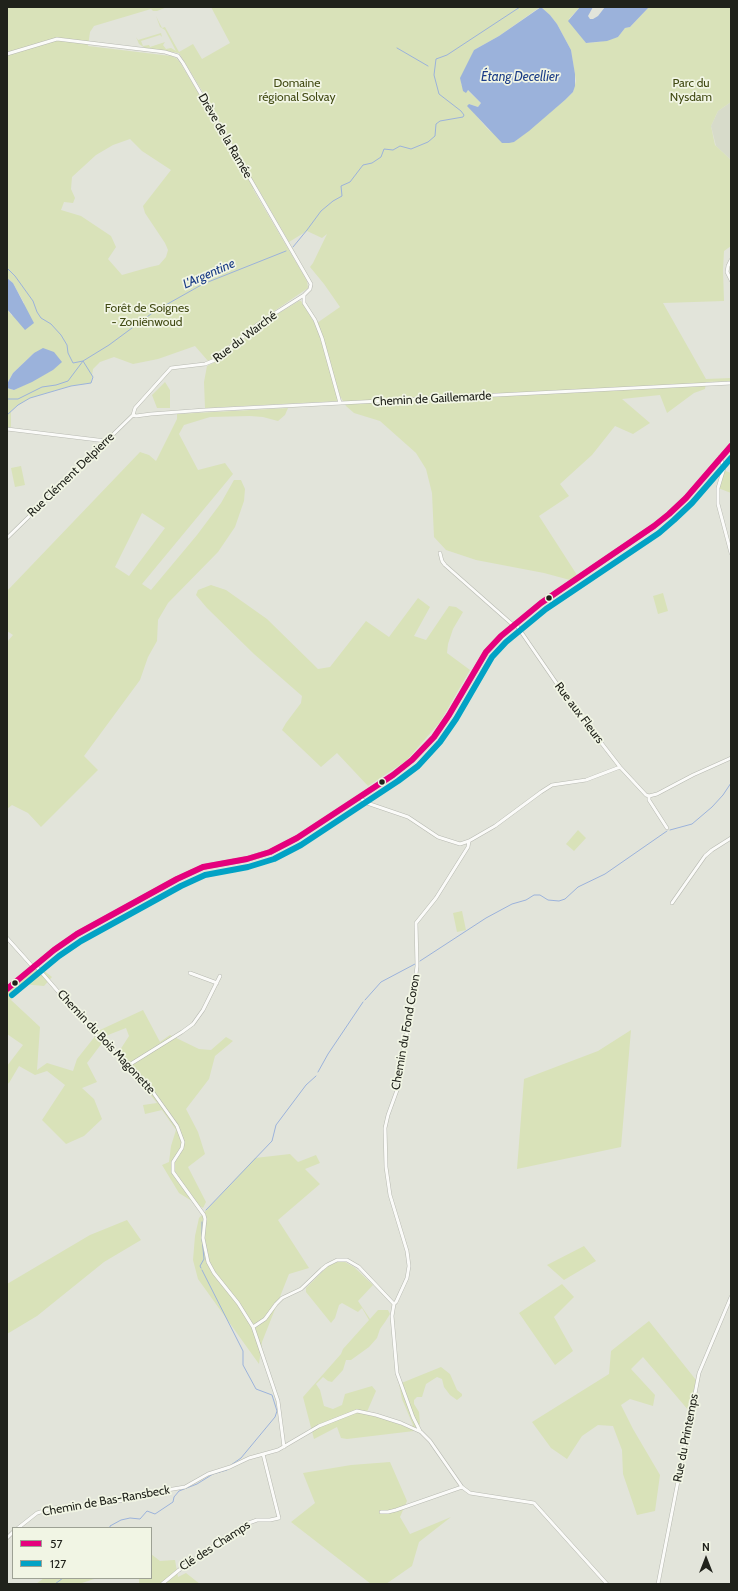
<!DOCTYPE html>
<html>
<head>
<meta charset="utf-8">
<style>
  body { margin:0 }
  #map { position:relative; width:738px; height:1591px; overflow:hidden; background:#e2e4da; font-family:Cabin,sans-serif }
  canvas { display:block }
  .frame { position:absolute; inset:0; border:8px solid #20221b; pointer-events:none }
  .legend { position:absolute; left:12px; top:1527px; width:140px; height:52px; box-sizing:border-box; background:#f1f5e4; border:1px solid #9da194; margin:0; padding:5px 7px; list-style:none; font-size:12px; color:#20221b }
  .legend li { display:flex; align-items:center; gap:8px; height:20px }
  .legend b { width:20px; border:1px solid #9da194 }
  .north { position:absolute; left:686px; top:1539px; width:40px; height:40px; -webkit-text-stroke:3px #f1f5e4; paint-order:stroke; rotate:0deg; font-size:11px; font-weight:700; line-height:16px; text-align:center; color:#20221b }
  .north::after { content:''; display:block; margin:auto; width:14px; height:18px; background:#20221b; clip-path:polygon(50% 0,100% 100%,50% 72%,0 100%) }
</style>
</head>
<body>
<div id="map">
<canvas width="738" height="1591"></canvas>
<div class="frame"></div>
<ul class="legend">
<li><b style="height:5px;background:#e5007d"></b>57</li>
<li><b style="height:5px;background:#02a2c5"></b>127</li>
</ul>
<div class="north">N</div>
</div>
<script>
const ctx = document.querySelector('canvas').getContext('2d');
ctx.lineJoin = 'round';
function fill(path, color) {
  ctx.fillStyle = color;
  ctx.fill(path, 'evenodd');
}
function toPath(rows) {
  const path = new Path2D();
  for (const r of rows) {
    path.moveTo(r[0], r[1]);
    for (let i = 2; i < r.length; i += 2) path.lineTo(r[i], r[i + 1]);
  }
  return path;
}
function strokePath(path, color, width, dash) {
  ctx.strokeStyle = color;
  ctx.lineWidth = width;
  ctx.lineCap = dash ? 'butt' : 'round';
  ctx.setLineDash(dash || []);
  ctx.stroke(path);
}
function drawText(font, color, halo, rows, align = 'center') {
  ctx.font = font + ' Cabin,sans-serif';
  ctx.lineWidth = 3.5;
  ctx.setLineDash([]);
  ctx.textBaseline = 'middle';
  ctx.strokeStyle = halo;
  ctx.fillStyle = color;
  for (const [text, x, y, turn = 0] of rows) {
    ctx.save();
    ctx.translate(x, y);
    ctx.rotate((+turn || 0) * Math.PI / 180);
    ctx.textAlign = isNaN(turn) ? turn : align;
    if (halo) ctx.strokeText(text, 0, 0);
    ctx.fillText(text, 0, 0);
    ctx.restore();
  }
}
fill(toPath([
  [731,102,731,160,716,146,711,126,718,111]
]), '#d7dbca');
fill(toPath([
  [7,7,167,7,157,11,153,11,151,9,94,26,90,32,88,46,171,56,176,58,179,61,204,102,207,99,179,53,145,48,139,44,136,37,138,40,161,33,162,37,160,35,141,41,143,46,149,45,150,47,165,42,163,45,166,49,171,48,176,51,165,30,160,27,156,16,162,28,165,27,179,52,193,44,202,59,230,43,211,7,540,7,499,36,474,50,461,84,481,103,478,107,469,104,474,113,486,127,490,131,514,142,565,100,573,92,576,81,571,50,557,24,550,15,541,7,580,7,569,19,586,43,599,42,618,37,625,28,630,27,649,7,731,7,731,102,718,111,711,126,715,145,731,160,731,246,724,251,723,270,724,301,663,303,706,379,731,378,731,381,706,382,705,389,694,393,667,413,660,395,622,399,650,423,633,434,615,426,592,455,560,484,569,496,539,516,577,575,570,580,544,573,476,560,446,550,434,537,432,493,426,469,416,453,380,421,354,413,346,406,340,396,317,323,340,307,324,284,310,267,313,263,327,234,322,238,307,231,289,242,257,187,253,189,307,281,308,288,248,329,215,357,208,361,195,346,158,359,133,364,114,357,100,362,93,369,91,383,71,386,30,398,18,405,11,411,11,427,7,427,7,388,14,390,53,370,34,353,13,373,7,384,7,309,12,316,24,303,13,283,7,278],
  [130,139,142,151,171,170,143,206,145,213,165,243,168,250,166,257,159,265,150,267,122,275,108,259,116,247,111,236,81,216,61,210,64,202,73,203,75,198,71,189,72,177,96,155,113,145],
  [299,301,301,301,317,327,339,401,205,408,204,382,207,366,217,361,266,321],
  [165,382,170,390,170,408,157,408,152,395],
  [288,408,285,415,278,421,263,417,250,416,210,417,184,425,179,434,198,470,225,463,233,474,142,584,151,590,197,535,221,503,234,480,241,480,245,489,244,501,235,527,218,552,168,603,158,620,157,641,148,657,140,680,84,756,98,770,41,827,28,813,12,805,7,809,7,642,13,635,7,631,7,591,140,452,149,455,156,461,177,419,177,414],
  [142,513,165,528,129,576,115,567],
  [21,466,25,485,15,487,11,468],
  [723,470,731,473,731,493,718,488],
  [211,585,226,590,267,619,318,669,330,667,366,621,389,637,418,598,430,607,414,636,426,640,449,606,456,607,463,612,453,629,448,644,447,653,470,670,440,722,406,761,368,786,337,753,321,767,282,730,286,723,301,703,302,696,254,654,207,608,196,595,198,590],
  [663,593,668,611,658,614,653,596],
  [578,830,586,838,574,851,566,844],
  [462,911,466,930,457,932,453,913],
  [34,963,52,977,44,986,22,984,11,1000,40,1027,37,1070,47,1063,73,1071,77,1059,100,1030,143,1010,160,1042,170,1035,199,1049,211,1050,226,1037,233,1041,215,1056,209,1079,186,1109,198,1132,205,1154,188,1167,206,1202,203,1208,179,1193,162,1165,169,1162,171,1146,176,1130,162,1110,145,1114,143,1105,157,1103,144,1087,120,1050,129,1036,126,1028,108,1035,87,1063,97,1082,82,1088,94,1099,102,1119,84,1136,66,1144,42,1120,65,1085,47,1071,35,1075,19,1066,9,1083,7,1084,7,1066,23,1045,7,1034,7,994,14,983],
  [631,1030,621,1147,517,1169,524,1079,598,1051],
  [290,1154,298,1162,316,1155,320,1163,305,1169,320,1184,278,1220,309,1268,289,1274,262,1342,259,1364,198,1279,193,1260,195,1236,199,1218,255,1158],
  [127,1220,141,1240,104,1262,37,1316,7,1334,7,1284,90,1235],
  [584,1246,596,1261,564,1280,547,1265],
  [337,1262,345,1262,354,1267,373,1285,358,1301,370,1319,378,1310,388,1310,390,1314,385,1322,380,1329,377,1338,369,1347,351,1360,346,1360,343,1370,332,1382,328,1381,323,1377,316,1384,320,1390,324,1406,333,1409,342,1405,345,1394,372,1386,376,1391,366,1414,380,1417,409,1428,413,1425,402,1399,399,1384,441,1367,450,1374,457,1390,462,1394,462,1396,457,1400,450,1395,444,1387,442,1379,437,1377,426,1384,422,1397,417,1397,414,1400,414,1404,419,1412,420,1424,414,1431,347,1439,341,1438,337,1427,314,1439,303,1397,341,1354,343,1349,369,1320,362,1308,358,1312,342,1303,339,1305,335,1318,331,1323,306,1292,306,1288,328,1266],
  [562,1284,574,1297,554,1317,573,1351,555,1365,519,1313],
  [649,1321,696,1380,689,1411,643,1357,631,1369,655,1395,653,1406,630,1399,621,1405,633,1429,660,1475,655,1511,637,1515,623,1474,622,1450,613,1426,598,1425,582,1436,567,1459,551,1448,532,1422,609,1374,611,1351],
  [390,1462,407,1501,400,1517,410,1534,451,1517,419,1542,412,1566,386,1584,371,1584,291,1522,315,1503,303,1473,351,1465],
  [151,1554,160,1561,175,1560,178,1577,186,1573,200,1584,139,1584,139,1578,151,1578],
  [44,1578,97,1578,79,1584,36,1584]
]), '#d9e2b9');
fill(toPath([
  [541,7,550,15,557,24,571,50,575,74,575,86,573,92,565,100,529,131,514,142,509,143,502,143,467,106,469,104,478,107,481,103,468,90,466,93,463,91,460,78,474,50,499,36],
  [580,7,593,7,588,16,590,19,593,19,598,16,605,7,649,7,630,27,625,28,618,37,607,41,586,43,568,21],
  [7,278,13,283,34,323,25,330,7,309],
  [43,348,54,352,62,362,53,370,32,382,14,390,7,388,7,384,13,373,34,353]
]), '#9bb2db');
strokePath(toPath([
  [397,48,428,66],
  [293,247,307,230,321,211,333,201,342,196,341,186,350,182,363,165,372,163,381,157,384,149,393,150,400,146,411,149,428,142,435,136,436,124,440,121,463,117,464,115,461,111,439,94,434,75,436,59,447,55,520,7],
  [7,268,15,276,33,301,37,312,41,318,51,324,61,335,67,345,68,353,73,363,83,361,93,377,91,383,71,386,30,398,18,405,7,415],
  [7,399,18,399,42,387,56,385,68,381,83,361,109,345,155,311,203,284,286,251],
  [670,830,692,824,712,807,723,795,731,783],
  [420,961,486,918,512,904,526,900,534,895,540,895,548,900,559,901,565,899,578,887,605,874,667,831],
  [365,1000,381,982,415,964],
  [318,1072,328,1054,363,1002],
  [206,1210,272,1141,276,1125,306,1085,316,1076],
  [201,1268,200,1266,204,1259,202,1238,202,1222],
  [202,1270,243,1351,243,1365,256,1389,272,1395,277,1411,275,1417,241,1458,231,1465],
  [110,1528,110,1526,121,1520,130,1518,140,1519,147,1511,155,1514,173,1502,174,1497,179,1491,197,1484,213,1474,227,1470],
  [55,1584,63,1578]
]), '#9bb2db', 1);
const minor = toPath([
  [7,54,57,39,165,52,178,56,183,63,311,284,310,289,304,295,258,324,215,360,205,364,171,368,135,408,133,415],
  [731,260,728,266,727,272,731,280],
  [304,295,304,303,315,320,322,338,340,403],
  [133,415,136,416,151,414,205,410,731,383],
  [7,429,106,441],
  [720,457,724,468,718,488,718,504,731,553],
  [7,538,133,415],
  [440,553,442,561,445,565,513,625],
  [515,623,568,700,620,767,646,795,649,796,657,794,693,775,731,758],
  [649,796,649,800,667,828],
  [360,798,367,803,408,817,438,837,460,844,469,841,495,826,541,792,552,785,586,780,620,767],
  [672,903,705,856,712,850,731,838],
  [7,938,33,967],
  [35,965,95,1034,129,1065,147,1084,177,1126,183,1142,182,1148,173,1162,173,1172,204,1215,205,1219,203,1238,208,1262,214,1273,238,1303,253,1327,278,1401,284,1447],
  [190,973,217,983],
  [129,1065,182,1032,193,1024,203,1010,220,976],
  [394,1304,396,1302,407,1278,409,1266,407,1251,390,1195,386,1167,385,1128,388,1115,400,1082,404,1046,411,1014,417,966,416,923,436,898,468,847,469,841],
  [394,1304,392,1316,397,1373,413,1417,420,1431],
  [253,1327,265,1319,276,1304,282,1298,301,1289,322,1269,327,1265,337,1260,347,1260,359,1267,394,1304],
  [381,1512,388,1512,396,1510,462,1487],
  [18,1528,37,1513,54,1508,127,1500,161,1491,185,1487,208,1474,230,1467,249,1458,278,1450,319,1426,357,1411,376,1415,401,1423,421,1432,430,1441,462,1487,470,1493,534,1503,607,1584],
  [7,1538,13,1532],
  [162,1584,179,1570,246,1524,257,1520,270,1520,279,1518,263,1454],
  [658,1584,699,1373,731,1297]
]);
const secondary = toPath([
  [7,989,54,950,77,934,177,879,203,867,247,859,270,852,297,838,393,775,412,760,434,737,449,715,486,652,501,636,541,603,654,526,669,514,686,498,731,446]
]);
strokePath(minor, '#b7b9b1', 4);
strokePath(secondary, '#b7b9b1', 5.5);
strokePath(minor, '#fbfbf9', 3);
strokePath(secondary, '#fbfbf9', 4.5);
strokePath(toPath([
  [7,989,54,950,77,934,177,879,203,867,247,859,270,852,297,838,393,775,412,760,434,737,449,715,486,652,501,636,541,603,654,526,669,514,686,498,731,446]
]), '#e5007d', 6);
strokePath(toPath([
  [12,995,59,956,81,941,181,886,205,875,248,867,274,859,301,845,398,781,418,766,440,742,456,719,492,657,506,642,546,609,659,533,674,520,692,503,731,458]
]), '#02a2c5', 6);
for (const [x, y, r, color] of [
  [549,598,3.5,"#20221b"],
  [382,782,3.5,"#20221b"],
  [15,983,3.5,"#20221b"]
]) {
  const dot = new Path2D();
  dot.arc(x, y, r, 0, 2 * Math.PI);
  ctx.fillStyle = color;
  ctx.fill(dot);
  strokePath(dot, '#f1f5e4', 1.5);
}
drawText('12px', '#414a13', '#f1f5e4', [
  ["Domaine",297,83],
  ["régional Solvay",297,97],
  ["Parc du",691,83],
  ["Nysdam",691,97],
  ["Forêt de Soignes",147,308],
  ["- Zoniënwoud",147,322]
]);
drawText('12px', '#20221b', '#f1f5e4', [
  ["Drève de la Ramée",225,136,60],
  ["Rue du Warché",245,337,-37],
  ["Chemin de Gaillemarde",432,399,-3],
  ["Rue Clément Delpierre",71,475,-44],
  ["Rue aux Fleurs",579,713,53],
  ["Chemin du Fond Coron",406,1032,-80],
  ["Chemin du Bois Magonette",106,1042,47],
  ["Rue du Printemps",686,1438,-79],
  ["Chemin de Bas-Ransbeck",106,1501,-10],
  ["Clé des Champs",215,1546,-33]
]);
drawText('italic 13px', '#1b3d87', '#f1f5e4', [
  ["Étang Decellier",520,77],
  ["L'Argentine",209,274,-24]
]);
</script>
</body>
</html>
